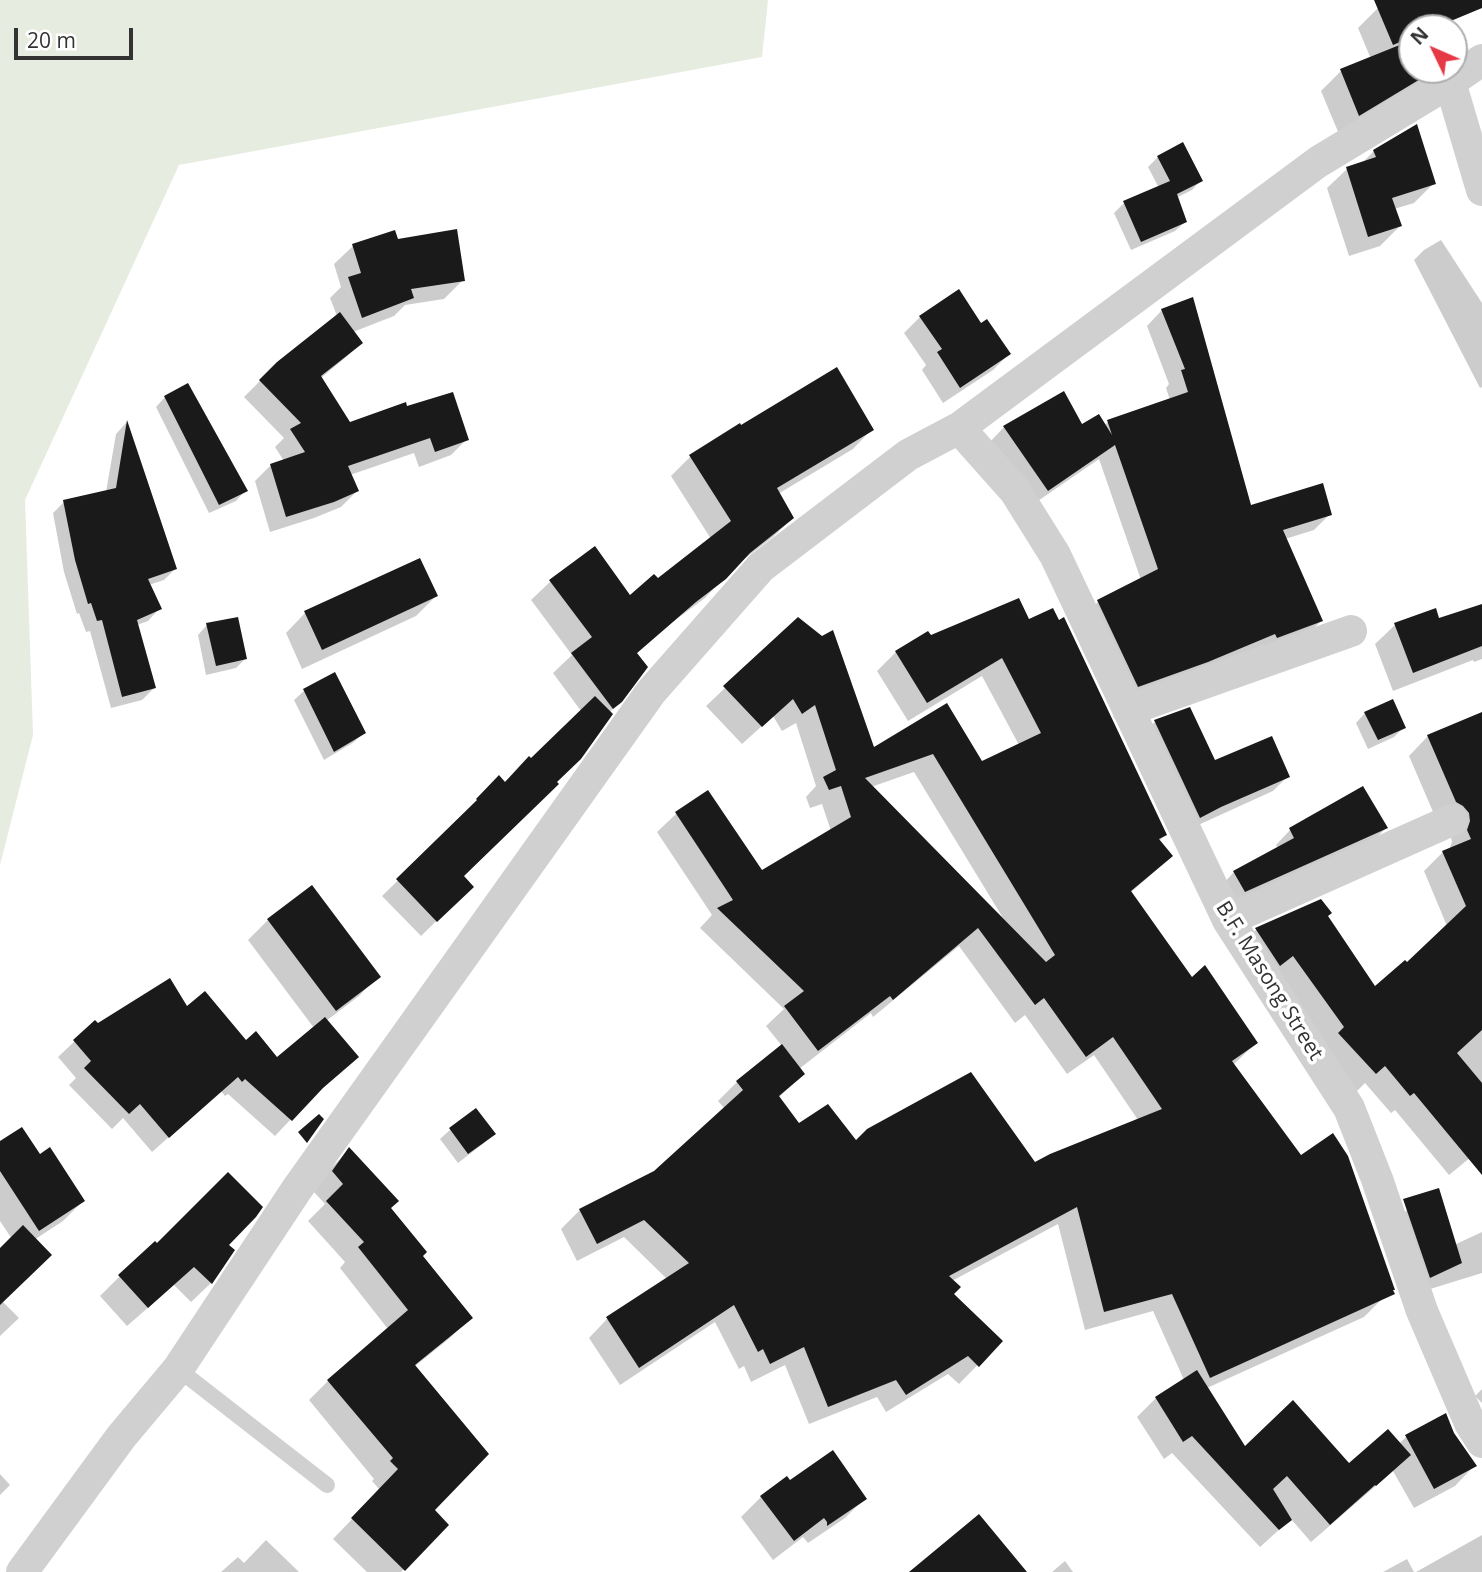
<!DOCTYPE html>
<html>
<head>
<meta charset="utf-8">
<style>
  body { margin:0 }
  #map { position:relative; width:1482px; height:1572px; overflow:hidden; background:#fff; font-family:"Open Sans",sans-serif }
  canvas { display:block }
  .north { position:absolute; left:1398px; top:14px; width:70px; height:70px; box-sizing:border-box; background:#fff; border:2px solid #adadad; border-radius:50%; rotate:314deg; font-size:19px; font-weight:700; line-height:28px; text-align:center; color:#333 }
  .north::after { content:''; display:block; margin:auto; width:24px; height:32px; background:#e63946; clip-path:polygon(50% 0,100% 100%,50% 72%,0 100%) }
  .scale { position:absolute; left:14px; top:28px; width:119px; height:32px; box-sizing:border-box; border:4px solid #333; border-top:0; padding-left:9px; font-size:21px; line-height:24px; white-space:nowrap; color:#333; -webkit-text-stroke:5px #fff; paint-order:stroke }
</style>
</head>
<body>
<div id="map">
<canvas width="1482" height="1572"></canvas>
<div class="north">N</div>
<div class="scale">20 m</div>
</div>
<script>
const ctx = document.querySelector('canvas').getContext('2d');
ctx.lineJoin = 'round';
function fill(path, color) {
  ctx.fillStyle = color;
  ctx.fill(path, 'evenodd');
}
function toPath(rows) {
  const path = new Path2D();
  for (const r of rows) {
    path.moveTo(r[0], r[1]);
    for (let i = 2; i < r.length; i += 2) path.lineTo(r[i], r[i + 1]);
  }
  return path;
}
function strokePath(path, color, width, dash) {
  ctx.strokeStyle = color;
  ctx.lineWidth = width;
  ctx.lineCap = dash ? 'butt' : 'round';
  ctx.setLineDash(dash || []);
  ctx.stroke(path);
}
function drawText(font, color, halo, rows, align = 'center') {
  ctx.font = font + ' "Open Sans",sans-serif';
  ctx.lineWidth = 7;
  ctx.setLineDash([]);
  ctx.textBaseline = 'middle';
  ctx.strokeStyle = halo;
  ctx.fillStyle = color;
  for (const [text, x, y, turn = 0] of rows) {
    ctx.save();
    ctx.translate(x, y);
    ctx.rotate((+turn || 0) * Math.PI / 180);
    ctx.textAlign = isNaN(turn) ? turn : align;
    if (halo) ctx.strokeText(text, 0, 0);
    ctx.fillText(text, 0, 0);
    ctx.restore();
  }
}
fill(toPath([
  [0,0,768,0,762,57,179,165,25,500,33,735,0,865]
]), '#e6ecdf');
fill(toPath([
  [1397,0,1437,0,1446,22,1440,28,1412,28,1412,70,1430,71,1410,91,1339,134,1321,91,1341,71,1371,59,1358,28,1378,8],
  [1374,151,1434,183,1414,203,1394,209,1400,226,1380,246,1349,256,1327,188,1347,169,1362,163],
  [1158,157,1201,180,1192,190,1176,198,1185,222,1175,231,1131,250,1114,213,1124,203,1159,188,1148,167],
  [1441,240,1482,303,1482,387,1480,388,1414,260,1424,250],
  [396,241,463,280,444,299,405,305,394,316,353,332,361,343,345,358,321,378,349,424,406,409,467,439,451,455,419,467,414,453,350,475,357,491,341,507,314,518,270,532,255,481,271,465,284,461,275,447,284,438,244,397,278,363,337,316,330,298,341,287,334,264,353,246],
  [1162,310,1250,507,1330,514,1314,530,1285,539,1321,621,1306,636,1122,702,1082,617,1098,602,1141,580,1099,459,1032,505,989,443,1004,427,1104,426,1108,422,1170,400,1166,388,1169,384,1147,326],
  [920,317,981,325,1009,354,993,370,943,403,922,370,926,365,904,333],
  [165,397,245,491,236,501,209,513,156,407],
  [126,423,175,569,164,580,149,585,159,609,148,621,137,625,154,688,142,700,111,708,90,631,86,632,79,613,77,614,64,572,53,513,64,502,106,492,116,434],
  [739,425,872,429,853,449,778,494,792,518,773,537,735,566,705,598,674,621,636,654,620,701,462,876,472,886,421,936,382,896,463,817,531,760,581,711,553,673,572,655,531,600,551,581,630,598,657,580,711,539,671,476,690,457],
  [436,596,416,616,302,669,286,633,305,613],
  [1482,606,1482,659,1474,662,1473,660,1393,691,1375,644,1395,625,1435,610,1438,620],
  [798,619,873,750,946,705,982,764,1019,745,982,676,908,721,877,671,896,652,930,637,1028,621,1165,835,1159,841,1171,856,1152,874,1130,893,1192,979,1256,1043,1233,1065,1383,1298,1364,1317,1207,1388,1244,1448,1349,1466,1399,1444,1406,1437,1445,1415,1453,1433,1474,1466,1455,1486,1414,1508,1393,1471,1311,1542,1291,1519,1260,1547,1172,1453,1164,1459,1137,1417,1156,1398,1184,1380,1153,1311,1085,1330,1058,1224,952,1281,952,1294,1001,1341,959,1384,948,1374,886,1412,877,1397,809,1424,785,1365,751,1382,744,1366,739,1369,715,1322,620,1385,589,1338,607,1319,667,1279,624,1237,577,1261,561,1229,580,1210,655,1172,725,1109,718,1101,737,1082,782,1046,766,1026,784,1009,700,928,712,915,657,832,676,814,708,793,761,872,831,831,822,804,810,808,806,797,816,786,796,723,782,731,773,716,742,744,706,706],
  [914,772,1003,918,871,787],
  [959,946,1015,1023,1025,1015,1067,1074,1094,1055,1138,1120,1035,1164,856,1143,799,1125,778,1098,803,1074,799,1069,871,1013,873,1017],
  [207,625,245,659,236,668,206,675,198,635],
  [334,674,364,732,354,742,324,760,294,700,304,691],
  [1189,710,1214,763,1288,776,1273,791,1185,831,1140,736,1155,722],
  [1365,713,1404,727,1394,737,1368,749,1356,723],
  [1482,713,1482,1148,1449,1175,1395,1110,1391,1113,1365,1083,1357,1091,1238,948,1256,930,1327,916,1374,988,1407,965,1447,926,1424,871,1443,852,1449,850,1452,842,1450,833,1437,821,1409,756,1428,736],
  [1386,828,1371,843,1230,906,1220,887,1234,872,1278,848,1276,845,1290,830],
  [312,888,378,976,359,996,326,1021,357,1057,311,1098,275,1136,228,1094,225,1096,221,1091,152,1152,123,1118,112,1129,69,1085,76,1078,58,1057,95,1022,98,1025,186,1008,276,1059,314,1028,248,940,268,920],
  [476,1110,493,1134,484,1143,458,1163,440,1139,450,1130],
  [0,1143,39,1156,83,1201,63,1221,34,1240,2,1301,19,1318,0,1336,0,1250,12,1239,0,1221],
  [349,1150,421,1256,470,1318,451,1337,414,1367,432,1510,447,1525,401,1572,367,1572,333,1539,380,1490,372,1481,374,1479,309,1400,328,1381,388,1329,340,1268,345,1262,308,1221,325,1204,314,1192,330,1169],
  [1407,1210,1454,1245,1482,1232,1482,1273,1414,1294,1391,1227],
  [226,1245,211,1283,191,1302,174,1285,127,1326,100,1296,120,1276],
  [1482,1389,1482,1403,1475,1396],
  [0,1474,10,1485,0,1495],
  [789,1482,865,1498,845,1518,808,1543,803,1537,773,1560,741,1517,761,1497],
  [1482,1535,1482,1572,1416,1572],
  [266,1540,299,1572,221,1572,238,1557,244,1563],
  [1407,1559,1414,1572,1383,1572],
  [1065,1561,1073,1572,1052,1572]
]), '#0003');
fill(toPath([
  [1374,0,1482,0,1482,8,1434,28,1412,28,1412,37,1393,45],
  [1412,40,1412,70,1431,70,1432,72,1359,116,1340,69],
  [1417,124,1436,184,1392,198,1402,226,1368,237,1346,167,1376,157,1373,150],
  [1183,142,1203,181,1177,194,1187,222,1141,242,1123,201,1170,181,1157,156],
  [457,229,465,281,411,289,414,298,362,318,348,277,361,273,352,244,395,230,398,239],
  [959,289,981,323,987,319,1011,354,960,388,937,352,942,349,919,316],
  [1193,297,1251,505,1323,483,1332,515,1283,530,1323,621,1277,638,1275,634,1208,662,1138,687,1097,600,1158,569,1115,445,1048,491,1003,426,1064,391,1082,424,1099,414,1112,435,1107,420,1188,392,1181,370,1185,369,1161,309],
  [340,312,363,343,321,376,350,422,406,402,407,406,453,392,469,440,435,452,430,438,348,466,359,491,334,502,286,517,270,464,305,452,290,429,301,423,259,380,277,362],
  [837,367,874,430,777,488,794,518,750,553,726,579,696,602,637,653,648,667,622,702,613,709,571,653,592,637,549,580,595,546,630,595,654,574,658,578,731,521,689,455,740,423,741,425],
  [188,383,248,491,219,505,164,396],
  [127,420,177,569,148,579,162,609,137,620,156,688,122,697,102,620,97,621,91,603,88,604,75,560,63,500,116,488],
  [420,558,438,596,322,650,304,611],
  [1019,598,1029,619,1053,608,1059,620,1064,617,1167,835,1159,839,1173,856,1131,891,1192,977,1205,965,1258,1043,1232,1061,1301,1155,1333,1133,1348,1156,1395,1290,1393,1290,1395,1294,1210,1378,1172,1294,1104,1312,1077,1207,949,1276,961,1287,954,1294,1003,1341,979,1367,968,1356,906,1395,896,1380,828,1407,804,1347,770,1364,763,1349,758,1352,734,1305,639,1368,606,1317,689,1263,644,1220,597,1244,579,1209,654,1171,743,1090,736,1081,782,1044,805,1074,779,1096,799,1123,828,1104,856,1140,867,1129,971,1072,1035,1162,1050,1154,1162,1109,1113,1037,1086,1057,1044,998,1035,1005,978,928,893,1000,890,996,818,1051,784,1006,804,991,717,908,733,900,675,812,708,790,762,870,851,817,841,786,829,790,823,777,836,770,815,705,802,714,793,699,762,727,723,686,798,617,822,636,833,630,874,747,947,703,982,761,1041,733,1002,658,927,703,895,651,928,631,931,635],
  [933,754,1055,955,1046,962,865,778],
  [1482,604,1482,646,1413,673,1394,623,1436,608,1439,618],
  [238,617,247,659,216,666,206,623],
  [335,672,366,733,334,752,303,689],
  [595,696,613,714,581,759,557,782,559,784,464,876,474,887,437,922,396,879,477,800,476,799,499,775,505,782,529,756,531,758],
  [1393,699,1406,728,1378,740,1364,712],
  [1190,707,1215,760,1272,736,1290,777,1221,807,1200,818,1154,720],
  [1482,712,1482,1030,1457,1053,1482,1083,1482,1175,1414,1093,1410,1096,1385,1066,1376,1074,1338,1033,1344,1027,1293,956,1280,966,1255,928,1321,899,1332,913,1328,916,1375,986,1405,960,1407,962,1466,906,1442,851,1471,839,1467,830,1470,821,1469,813,1463,806,1456,802,1427,735],
  [1363,786,1388,828,1245,892,1233,871,1294,838,1289,828],
  [312,885,381,977,336,1011,267,919],
  [170,978,187,1006,205,991,246,1040,256,1031,277,1057,325,1017,359,1057,323,1088,292,1121,245,1079,242,1082,238,1077,169,1138,140,1104,129,1114,84,1068,91,1061,73,1040,95,1020,98,1023],
  [476,1108,496,1134,468,1154,449,1128],
  [319,1114,324,1119,307,1143,298,1132],
  [22,1127,40,1154,50,1147,85,1201,39,1231,0,1171,0,1141],
  [349,1147,399,1201,391,1208,427,1252,423,1256,473,1318,415,1365,489,1454,435,1510,449,1525,405,1571,351,1518,398,1469,390,1461,393,1458,327,1380,408,1310,358,1247,364,1242,326,1201,343,1184,332,1171],
  [228,1172,263,1207,256,1217,229,1245,235,1250,212,1284,194,1267,148,1308,118,1275,155,1241,157,1243],
  [1439,1188,1462,1263,1430,1278,1403,1199],
  [23,1225,52,1255,0,1305,0,1248],
  [1197,1370,1245,1446,1293,1400,1349,1463,1388,1429,1411,1455,1376,1486,1375,1485,1330,1525,1287,1476,1273,1489,1292,1520,1279,1530,1192,1436,1183,1442,1155,1397],
  [1446,1413,1454,1433,1477,1466,1434,1489,1405,1435],
  [833,1450,867,1499,827,1526,827,1522,824,1518,794,1541,760,1496,787,1476,790,1480],
  [979,1514,1027,1572,909,1572]
]), '#1a1a1a');
strokePath(toPath([
  [178,1369,327,1485]
]), '#d0d0d0', 16);
strokePath(toPath([
  [1450,82,1482,190],
  [959,428,1015,491,1055,555,1228,920,1349,1108,1377,1179,1422,1311,1470,1423,1482,1442],
  [1128,710,1351,631],
  [1228,920,1452,820],
  [22,1572,121,1437,178,1369,297,1189,651,692,761,567,908,455,959,428,1318,162,1450,82,1482,60]
]), '#d0d0d0', 32);
drawText('21px', '#333', '#fff', [
  ["B.F. Masong Street",1269,981,58]
]);
</script>
</body>
</html>
